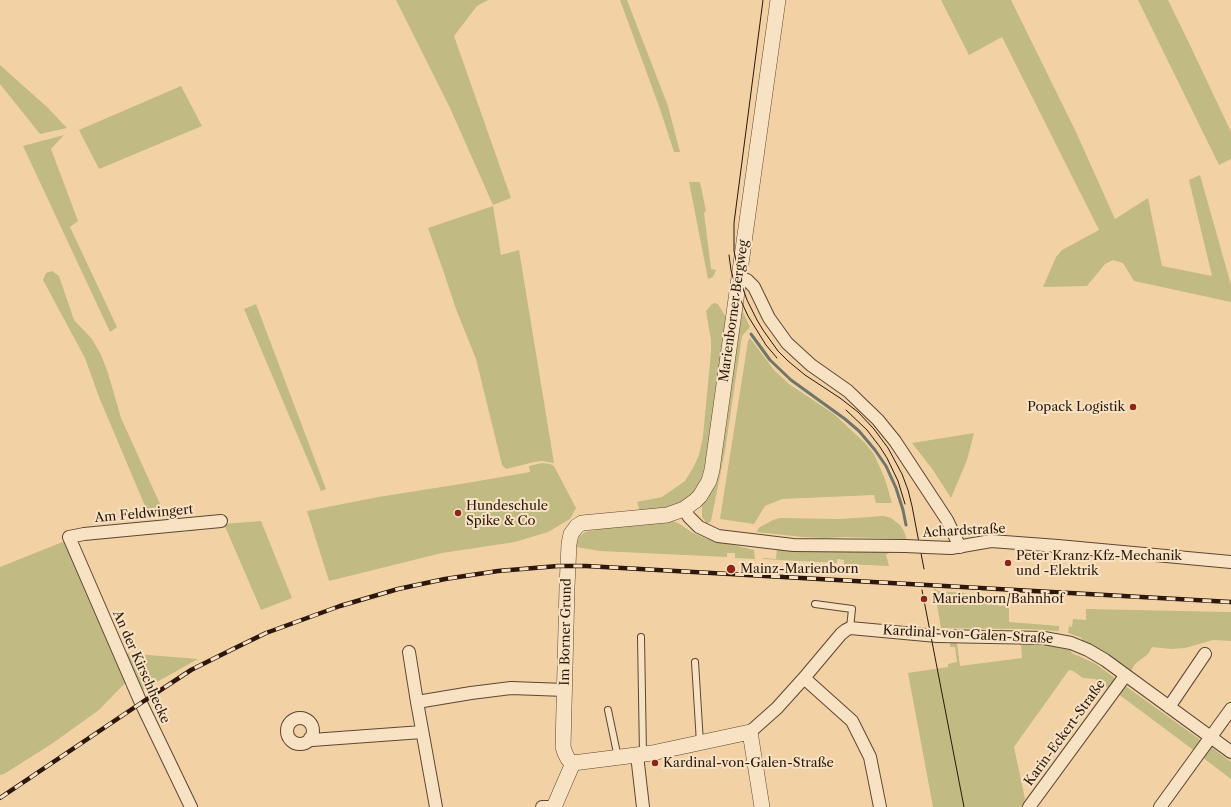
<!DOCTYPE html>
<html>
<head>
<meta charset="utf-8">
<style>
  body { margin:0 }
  canvas { display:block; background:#f2d2a5 }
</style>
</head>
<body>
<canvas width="1231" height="807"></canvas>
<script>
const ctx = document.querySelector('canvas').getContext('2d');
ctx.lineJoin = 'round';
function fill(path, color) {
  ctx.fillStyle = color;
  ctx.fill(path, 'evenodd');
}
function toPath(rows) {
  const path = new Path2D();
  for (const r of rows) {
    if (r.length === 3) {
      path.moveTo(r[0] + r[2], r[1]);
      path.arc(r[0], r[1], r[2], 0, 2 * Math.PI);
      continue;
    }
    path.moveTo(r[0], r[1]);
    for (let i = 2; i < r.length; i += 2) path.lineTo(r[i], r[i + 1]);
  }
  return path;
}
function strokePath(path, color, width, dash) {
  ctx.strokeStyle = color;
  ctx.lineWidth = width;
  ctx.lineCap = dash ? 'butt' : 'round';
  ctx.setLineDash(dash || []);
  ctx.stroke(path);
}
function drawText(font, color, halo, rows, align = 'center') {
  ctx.font = font + ' "Libre Caslon Text",serif';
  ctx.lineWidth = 4;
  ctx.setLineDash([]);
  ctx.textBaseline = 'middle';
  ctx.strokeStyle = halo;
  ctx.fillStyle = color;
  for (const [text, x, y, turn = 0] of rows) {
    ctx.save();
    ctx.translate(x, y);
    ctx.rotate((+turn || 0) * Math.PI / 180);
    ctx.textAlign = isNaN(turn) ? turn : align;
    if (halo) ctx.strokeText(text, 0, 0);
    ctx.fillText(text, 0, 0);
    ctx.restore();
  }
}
fill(toPath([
  [396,0,488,0,477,6,454,36,511,198,493,205,450,108],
  [620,0,627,0,668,106,680,152,674,152,660,109],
  [941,0,1011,0,1076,132,1115,219,1148,198,1162,266,1212,276,1189,180,1200,175,1231,285,1231,302,1134,281,1123,263,1113,260,1105,264,1087,286,1043,287,1056,257,1062,250,1099,230,1002,37,969,55],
  [1138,0,1168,0,1189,43,1231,132,1231,159,1219,165],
  [0,65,47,107,67,128,40,134,0,84],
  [181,86,202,126,99,169,79,130],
  [64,135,51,149,78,221,70,227,117,327,110,332,23,146],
  [689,182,700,182,706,211,704,213,711,269,716,270,713,277,708,279],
  [493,206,501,255,519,250,554,463,542,461,534,462,506,469,502,465,476,359,456,309,443,270,428,228],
  [52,271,59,276,74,320,92,339,101,355,108,373,121,418,160,504,160,513,154,517,145,506,99,397,85,358,43,280,46,273],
  [715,303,718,304,727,319,708,463,698,488,686,500,674,507,640,511,637,502,662,497,685,481,693,468,699,455,703,436,711,352,711,340,706,311,712,304],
  [256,304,326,489,321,491,244,309],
  [740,306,750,327,742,336,725,451,711,521,707,524,702,517,702,505,704,501],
  [750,338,774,370,789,384,834,414,864,442,874,454,885,479,892,503,876,503,874,495,782,499,765,506,754,524,720,519,748,341],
  [974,433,967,460,951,498,933,470,912,443],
  [542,463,550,464,554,466,576,508,570,519,548,532,515,542,442,553,329,581,307,511,378,497,467,483,530,472,529,466],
  [884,516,891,518,900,525,904,531,907,541,905,539,845,537,826,538,802,537,757,532,758,529,760,527,773,520,780,518,840,519],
  [669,520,678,523,693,533,707,539,754,550,755,559,735,558,735,553,727,553,727,557,600,551,576,547,579,537,585,532,629,523],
  [261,521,292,598,261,610,224,524],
  [65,541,128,680,99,710,53,743,4,774,0,775,0,567],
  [777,548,890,552,886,555,889,566,844,564,844,560,837,559,837,563,763,559,763,558,776,559],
  [934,588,938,591,964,593,1000,606,1009,605,1009,622,1059,626,1059,631,1028,629,941,628],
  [1086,609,1231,612,1231,641,1213,640,1185,648,1171,649,1152,647,1148,654,1135,664,1130,673,1081,642,1082,638,1068,633,1069,626,1072,627,1073,619,1086,620],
  [950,643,957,643,960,666,1022,658,1021,644,1045,645,1070,650,1072,653,1096,664,1116,679,1109,689,1095,679,1083,678,1073,671,1070,670,1069,670,1014,747,1025,799,1021,807,933,807,908,673,948,667,948,664,957,662,955,647,950,647],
  [123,653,198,659,141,691],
  [1124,685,1202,741,1196,752,1117,693],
  [1211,747,1231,762,1231,779,1202,757]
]), '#c1ba82');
strokePath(toPath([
  [751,334,770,360,791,380,845,419,859,431,875,450,886,466,896,488,903,510,906,525]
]), '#6f776b', 3);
const service = toPath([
  [815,604,852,609,850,628],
  [641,637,643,754],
  [695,662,700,743],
  [608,710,618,758]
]);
const minor = toPath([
  [739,278,747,280,754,287,769,318,787,343,811,365,848,391,878,420,895,441,947,520,960,547],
  [684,509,689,517,699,527,718,536,793,545,906,546],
  [926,547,951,548,991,541,1058,546,1231,562],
  [409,652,417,702,436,807],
  [804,678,852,721,870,757,880,807],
  [417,702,471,693,511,688,565,690],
  [1169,707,1205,654],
  [300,731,13],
  [750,732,777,708,804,678,841,634,846,630,850,628,937,636,1044,638,1071,643,1088,650,1105,660,1231,752],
  [310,738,312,740,422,732],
  [637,755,643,807],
  [191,807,141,703,69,537,84,534,221,521],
  [542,807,554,807],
  [1029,807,1125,676],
  [1160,807,1231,709]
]);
const tertiary = toPath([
  [554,807,573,763],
  [762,807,750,732,652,753,573,763,568,759,565,753,563,747,567,587,569,544,571,534,577,526,582,523,667,515,684,509,695,501,700,496,709,481,712,470,778,0]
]);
strokePath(service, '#5e4632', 8);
strokePath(minor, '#5e4632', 14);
strokePath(tertiary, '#5e4632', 16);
strokePath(service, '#f7e2c4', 6);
strokePath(minor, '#f7e2c4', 12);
strokePath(tertiary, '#f7e2c4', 15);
strokePath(toPath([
  [763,0,734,223,734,251,741,283,747,300,757,320,763,330,778,351,788,361,805,375,840,398,858,412,874,429,888,448,902,474,908,490,912,506,924,569],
  [729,255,731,270,737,292,748,316,766,345,777,358],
  [846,410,867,430,880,447,887,458,898,481,905,504],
  [922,590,964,807]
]), '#2d180c', 1);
const rail = toPath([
  [0,798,141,703,191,670,231,650,266,633,340,606,398,589,445,579,498,571,558,566,586,566,1231,602]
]);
strokePath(rail, '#2d180c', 4.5);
strokePath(rail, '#f7e2c4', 3, [9]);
const minorBridge = toPath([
  [906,546,926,547]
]);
strokePath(minorBridge, '#5e4632', 14, []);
strokePath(minorBridge, '#f7e2c4', 12);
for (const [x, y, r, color] of [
  [1133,407,4,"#8f2418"],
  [458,513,4,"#8f2418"],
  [1008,563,4,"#8f2418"],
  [731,569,5,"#8f2418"],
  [924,599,4,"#8f2418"],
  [655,763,4,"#8f2418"]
]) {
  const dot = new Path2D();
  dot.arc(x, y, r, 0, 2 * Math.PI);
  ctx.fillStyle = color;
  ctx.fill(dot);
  strokePath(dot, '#f7e2c4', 1.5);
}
drawText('13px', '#2d180c', '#f7e2c4', [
  ["Marienborner Bergweg",734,311,-82],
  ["Am Feldwingert",144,514,-5],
  ["Achardstraße",964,531,-3],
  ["Im Borner Grund",566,632,-89],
  ["Kardinal-von-Galen-Straße",968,635,3],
  ["An der Kirschhecke",141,667,66],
  ["Karin-Eckert-Straße",1065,733,-54]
]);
drawText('13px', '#2d180c', '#f7e2c4', [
  ["Popack Logistik",1125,407,"right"],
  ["Hundeschule",466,506],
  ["Spike & Co",466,521],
  ["Peter Kranz Kfz-Mechanik",1016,556],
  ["und -Elektrik",1016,571],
  ["Mainz-Marienborn",740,569],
  ["Marienborn/Bahnhof",932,599],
  ["Kardinal-von-Galen-Straße",663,763]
], 'left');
</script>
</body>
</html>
